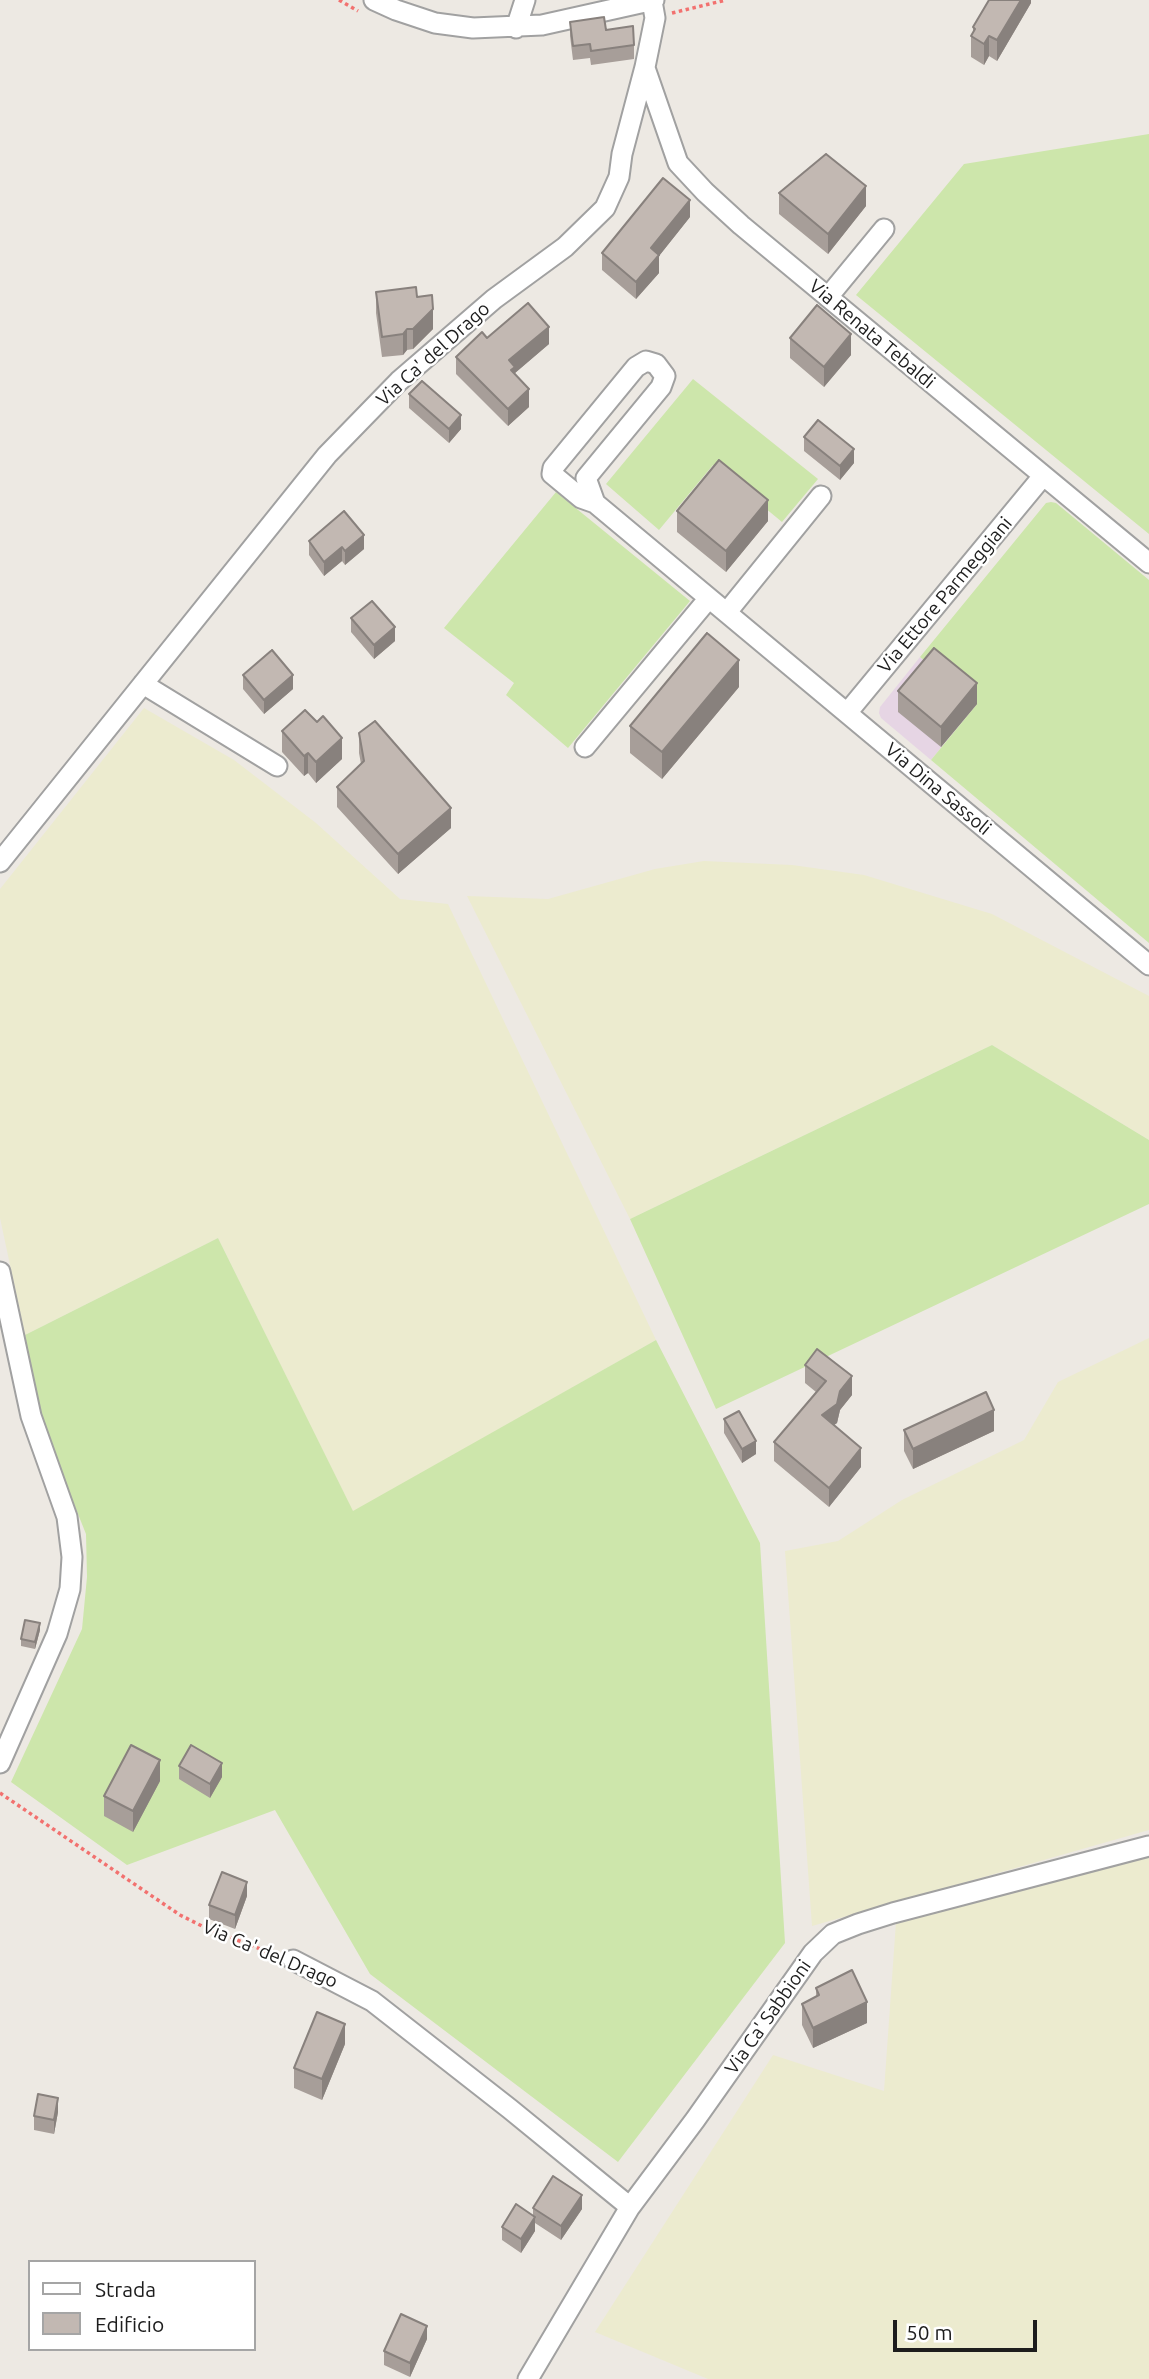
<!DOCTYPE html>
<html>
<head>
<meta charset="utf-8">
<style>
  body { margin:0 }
  #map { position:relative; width:1149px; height:2379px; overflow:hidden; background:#ede9e3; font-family:Ubuntu,sans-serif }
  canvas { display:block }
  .legend { position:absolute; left:28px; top:2260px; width:228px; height:91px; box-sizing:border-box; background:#fff; border:2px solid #a5a5a5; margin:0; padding:9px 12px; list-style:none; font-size:21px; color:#1d1d1d }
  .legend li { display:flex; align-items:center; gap:14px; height:35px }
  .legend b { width:35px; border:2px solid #a5a5a5 }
  .scale { position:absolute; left:893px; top:2320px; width:144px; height:32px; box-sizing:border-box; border:4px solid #1d1d1d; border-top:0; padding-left:9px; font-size:21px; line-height:24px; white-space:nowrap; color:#1d1d1d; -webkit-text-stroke:5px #fff; paint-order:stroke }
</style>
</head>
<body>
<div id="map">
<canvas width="1149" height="2379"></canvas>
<ul class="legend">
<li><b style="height:9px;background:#fff"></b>Strada</li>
<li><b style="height:19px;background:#c2b8b2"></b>Edificio</li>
</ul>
<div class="scale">50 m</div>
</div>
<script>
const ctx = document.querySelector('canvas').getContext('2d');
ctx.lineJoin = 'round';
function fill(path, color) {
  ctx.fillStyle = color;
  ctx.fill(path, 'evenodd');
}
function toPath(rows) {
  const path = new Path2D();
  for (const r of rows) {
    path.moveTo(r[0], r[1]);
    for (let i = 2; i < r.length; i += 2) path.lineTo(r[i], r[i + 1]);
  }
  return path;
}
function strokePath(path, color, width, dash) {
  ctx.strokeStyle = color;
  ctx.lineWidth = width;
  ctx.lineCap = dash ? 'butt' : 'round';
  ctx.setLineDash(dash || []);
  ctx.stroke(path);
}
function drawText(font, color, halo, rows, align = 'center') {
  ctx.font = font + ' Ubuntu,sans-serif';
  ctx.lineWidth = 5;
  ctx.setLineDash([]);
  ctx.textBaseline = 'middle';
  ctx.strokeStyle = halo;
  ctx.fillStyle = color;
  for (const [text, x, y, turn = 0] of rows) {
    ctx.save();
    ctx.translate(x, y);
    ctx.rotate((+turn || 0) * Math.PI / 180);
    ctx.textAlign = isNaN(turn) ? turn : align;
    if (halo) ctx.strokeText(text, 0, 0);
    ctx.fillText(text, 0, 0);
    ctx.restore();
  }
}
fill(toPath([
  [920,657,977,704,931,760,881,718,879,713,880,707]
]), '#e6d5e4');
fill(toPath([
  [144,708,234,760,316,823,400,899,448,904,656,1340,353,1512,218,1238,25,1335,0,1218,0,889],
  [704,861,792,865,864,875,992,914,1149,996,1149,1140,992,1045,630,1219,467,896,548,899,655,869],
  [1149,1338,1149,1830,812,1926,785,1551,838,1541,902,1500,1024,1440,1058,1382],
  [1149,1857,1149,2379,708,2379,595,2332,773,2055,884,2091,896,1922]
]), '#ecebcf');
fill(toPath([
  [1149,134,1149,534,856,295,964,164],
  [693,379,818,479,782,522,713,465,659,530,606,484],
  [556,492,690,601,568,748,506,695,514,683,444,628],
  [1051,502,1056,503,1149,580,1149,943,931,760,977,704,920,657,1046,503],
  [992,1045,1149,1140,1149,1204,716,1409,630,1219],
  [218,1238,353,1511,656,1340,760,1543,785,1943,618,2162,370,1974,275,1810,127,1865,11,1782,82,1629,87,1577,86,1534,40,1419,25,1335]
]), '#cde6ab');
const minor = toPath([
  [374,0,396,10,435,23,473,28,542,25,654,0],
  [516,28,525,0],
  [645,68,678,163,705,192,741,225,1149,563],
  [828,297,884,229],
  [595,503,586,478,661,387,665,376,656,364,646,361,636,367,553,468,552,474,581,498,595,503,1149,965],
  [727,612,821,496],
  [143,684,277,766],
  [847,713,1043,476],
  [585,747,709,598],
  [0,862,327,455,399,381,494,299,565,247,605,208,619,177,622,154,645,67,655,18,652,1],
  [0,1272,31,1416,67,1517,72,1557,70,1589,57,1634,0,1763],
  [293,1960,372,2001,510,2109,630,2207],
  [528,2379,630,2207,695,2120,813,1953,833,1934,858,1924,893,1913,1149,1846]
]);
strokePath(minor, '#a1a1a1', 23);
strokePath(toPath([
  [339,0,358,11],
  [672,13,726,0],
  [0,1793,180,1915,204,1927,278,1956]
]), '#f2716f', 3.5, [3.5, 3.5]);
strokePath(minor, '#fff', 19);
fill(toPath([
  [1031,0,1031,3,997,61,989,56,984,65,971,57,971,36,973,33,973,27],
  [570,22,606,30,634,45,634,59,591,65,590,58,573,60,570,36],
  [779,193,866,206,828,254,779,214],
  [690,217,659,256,659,273,636,299,602,270,602,253],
  [376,292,433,329,413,349,407,350,403,355,382,357,376,313],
  [487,338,549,344,515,373,529,407,508,426,456,374,456,357],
  [790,338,851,355,824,387,790,358],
  [409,394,461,429,449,443,409,408],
  [804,437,854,463,840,480,804,451],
  [677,511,768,521,726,572,677,532],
  [309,541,364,549,345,565,342,561,324,576,309,555],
  [351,618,395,641,374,659,351,632],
  [243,675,293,689,264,714,243,689],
  [739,687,662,779,630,753,630,726],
  [898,691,977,704,941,747,898,712],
  [282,731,342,759,316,783,308,773,304,776,282,752],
  [359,733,451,828,398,874,337,807,337,787,361,764,359,753],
  [805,1365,852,1395,840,1410,837,1423,834,1425,861,1467,829,1507,774,1461,774,1442,816,1392,805,1383],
  [724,1419,756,1454,742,1463,724,1433],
  [904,1430,994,1431,913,1469,904,1451],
  [40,1630,35,1649,21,1646,21,1639],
  [179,1766,222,1777,210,1798,179,1779],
  [160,1781,133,1832,104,1816,104,1796],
  [247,1896,235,1929,209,1919,209,1905],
  [816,1988,867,2023,813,2048,802,2025,802,2004,816,1997],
  [345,2044,322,2100,294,2088,294,2068],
  [58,2112,54,2134,34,2130,34,2116],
  [533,2208,582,2209,561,2240,535,2223,535,2231,521,2253,502,2240,502,2227,533,2215],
  [427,2339,410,2377,384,2365,384,2351]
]), '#a79e99');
fill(toPath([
  [1021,0,1031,0,1031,3,997,61,997,40],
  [989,36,989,56,984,65,984,44],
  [866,186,866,206,828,254,828,234],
  [690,200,690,217,659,256,659,273,636,299,636,282,651,248],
  [433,309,433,329,413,349,413,329],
  [549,327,549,344,515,373,515,384,509,360],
  [407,329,407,350,403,355,403,334],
  [851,334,851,355,824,387,824,367],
  [529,389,529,407,508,426,508,409],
  [461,415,461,429,449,443,449,429],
  [854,449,854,463,840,480,840,466],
  [768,500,768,521,726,572,726,551],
  [364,535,364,549,345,565,345,551],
  [342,547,342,561,324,576,324,562],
  [395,627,395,641,374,659,374,645],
  [739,660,739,687,662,779,662,752],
  [293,675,293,689,264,714,264,700],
  [977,683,977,704,941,747,941,727],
  [342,738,342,759,316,783,316,762],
  [308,753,308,773,304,776,304,756],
  [451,808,451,828,398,874,398,854],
  [852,1376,852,1395,840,1410,837,1423,822,1433,822,1415],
  [994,1410,994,1431,913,1469,913,1449],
  [756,1441,756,1454,742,1463,742,1449],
  [861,1448,861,1467,829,1507,829,1488],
  [40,1623,40,1630,35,1649,35,1642],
  [160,1760,160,1781,133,1832,133,1811],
  [222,1763,222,1777,210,1798,210,1784],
  [247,1882,247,1896,235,1929,235,1915],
  [867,2002,867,2023,813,2048,813,2028],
  [345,2024,345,2044,322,2100,322,2079],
  [58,2098,58,2112,54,2134,54,2120],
  [582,2195,582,2209,561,2240,561,2226],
  [535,2217,535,2231,521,2253,521,2239],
  [427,2326,427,2339,410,2377,410,2363]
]), '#88817d');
const building = toPath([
  [989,0,1021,0,997,40,989,36,984,44,971,36,975,29,973,27,989,0],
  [604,17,606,30,633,26,634,45,591,51,590,44,573,46,570,22,604,17],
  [826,154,866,186,828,234,779,193,826,154],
  [663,178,690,200,651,248,659,255,636,282,602,253,663,178],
  [416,287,417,297,432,295,433,309,413,329,407,329,403,334,382,337,376,292,416,287],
  [528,303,549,327,509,360,515,367,511,370,529,389,508,409,456,357,482,332,487,338,528,303],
  [817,305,851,334,824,367,790,338,817,305],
  [422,381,461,415,449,429,409,394,422,381],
  [818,420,854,449,840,466,804,437,818,420],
  [719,460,768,500,726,551,677,511,719,460],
  [344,511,364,535,345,551,342,547,324,562,309,541,344,511],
  [372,601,395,627,374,645,351,618,372,601],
  [707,633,739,660,662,752,630,726,707,633],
  [934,648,977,683,941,727,898,691,934,648],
  [272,650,293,675,264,700,243,675,272,650],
  [305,710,317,722,323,716,342,738,316,762,308,753,304,756,282,731,305,710],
  [375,721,451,808,398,854,337,787,364,761,359,733,375,721],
  [817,1349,852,1376,840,1391,837,1404,822,1415,861,1448,829,1488,774,1442,826,1381,805,1365,817,1349],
  [986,1392,994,1410,913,1449,904,1430,986,1392],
  [739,1411,756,1441,742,1449,724,1419,739,1411],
  [25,1620,40,1623,35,1642,21,1639,25,1620],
  [131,1745,160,1760,133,1811,104,1796,131,1745],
  [191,1745,222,1763,210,1784,179,1766,191,1745],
  [222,1872,247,1882,235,1915,209,1905,222,1872],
  [852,1970,867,2002,813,2028,802,2004,819,1995,816,1988,852,1970],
  [317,2012,345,2024,322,2079,294,2068,317,2012],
  [38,2094,58,2098,54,2120,34,2116,38,2094],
  [553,2176,582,2195,561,2226,533,2208,553,2176],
  [516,2204,535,2217,521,2239,502,2227,516,2204],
  [401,2314,427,2326,410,2363,384,2351,401,2314]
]);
fill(building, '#c2b8b2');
strokePath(building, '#88817d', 2);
drawText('19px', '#1d1d1d', '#fff', [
  ["Via Renata Tebaldi",872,334,40],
  ["Via Ca' del Drago",433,354,-42],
  ["Via Ettore Parmeggiani",945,595,-50],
  ["Via Dina Sassoli",938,789,40],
  ["Via Ca' del Drago",270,1954,23],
  ["Via Ca' Sabbioni",768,2017,-55]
]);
</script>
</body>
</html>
